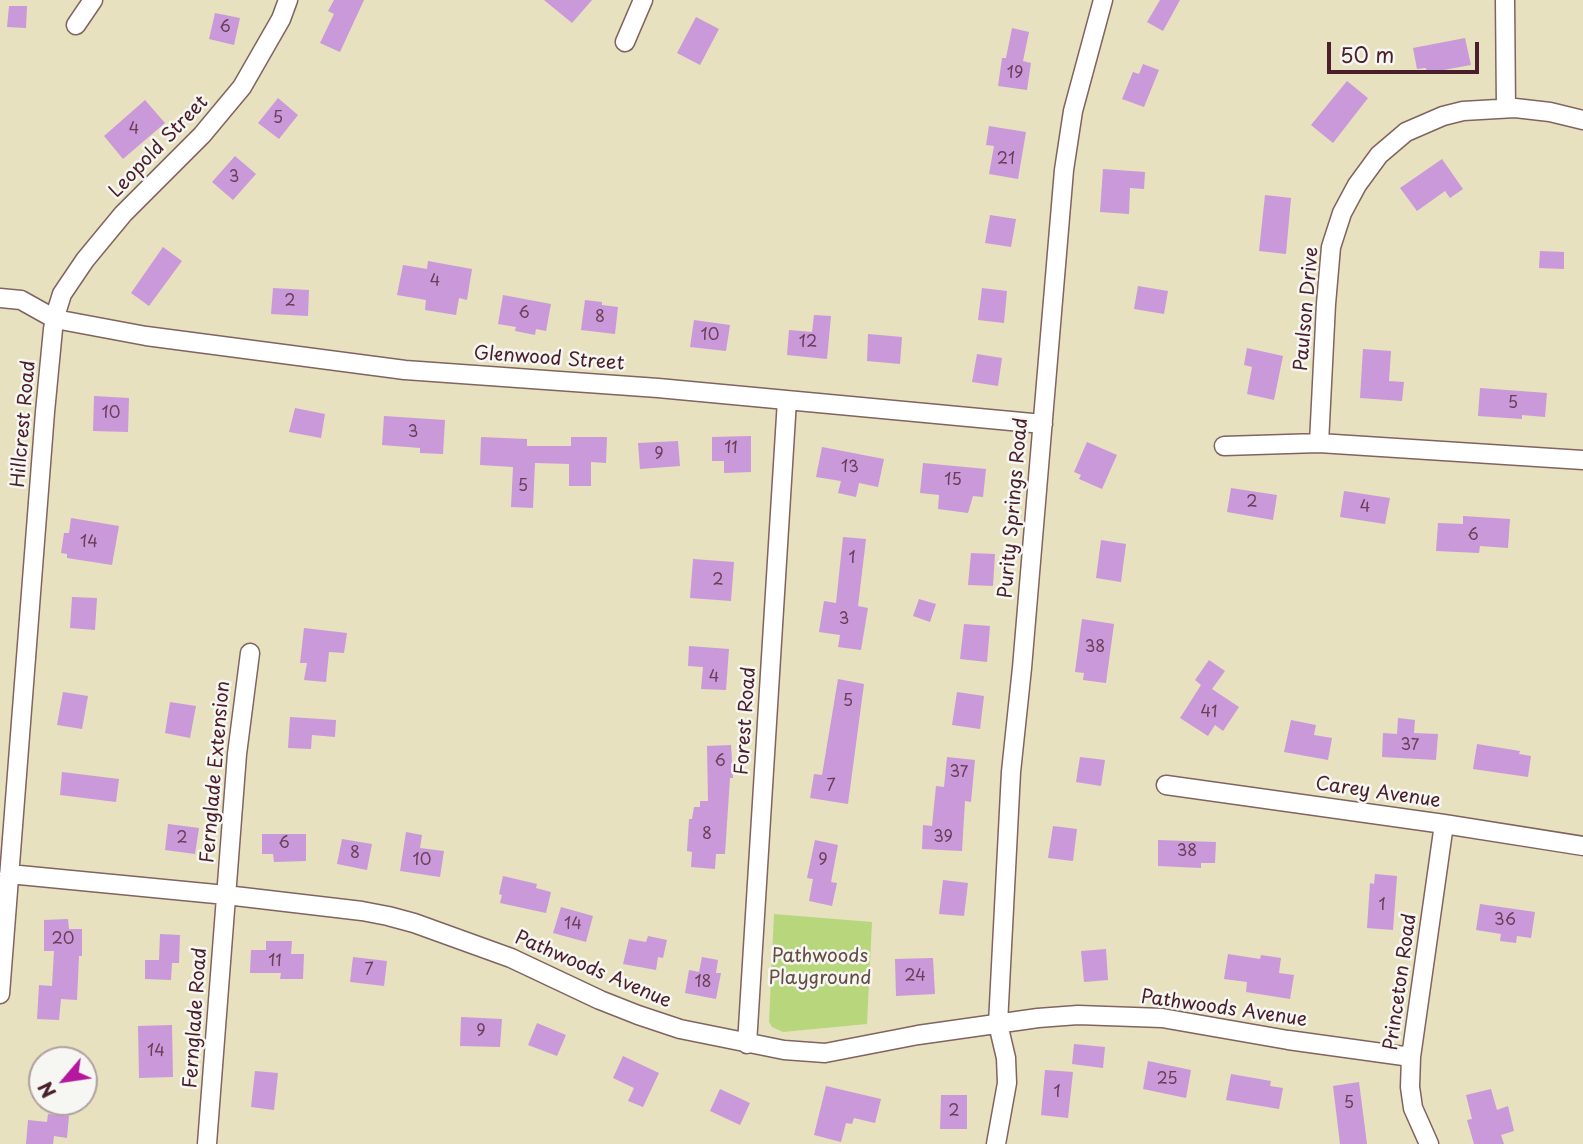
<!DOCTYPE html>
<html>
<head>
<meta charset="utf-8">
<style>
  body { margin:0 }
  #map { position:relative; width:1583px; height:1144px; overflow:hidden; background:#e7e1bf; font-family:"Playpen Sans",sans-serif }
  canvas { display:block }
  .north { position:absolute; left:28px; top:1046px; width:70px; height:70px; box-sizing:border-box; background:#f6f6f2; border:2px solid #b1a0a2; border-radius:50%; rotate:241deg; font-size:19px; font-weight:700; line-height:28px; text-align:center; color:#4a1f2b }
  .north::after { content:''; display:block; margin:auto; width:24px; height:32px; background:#b5179e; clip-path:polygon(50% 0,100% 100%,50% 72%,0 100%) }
  .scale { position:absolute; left:1327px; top:42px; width:152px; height:32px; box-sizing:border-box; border:4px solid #4a1f2b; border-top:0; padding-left:9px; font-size:21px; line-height:24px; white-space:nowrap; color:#4a1f2b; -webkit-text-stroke:5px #f6f6f2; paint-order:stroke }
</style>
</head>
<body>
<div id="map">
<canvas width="1583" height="1144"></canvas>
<div class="north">N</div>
<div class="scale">50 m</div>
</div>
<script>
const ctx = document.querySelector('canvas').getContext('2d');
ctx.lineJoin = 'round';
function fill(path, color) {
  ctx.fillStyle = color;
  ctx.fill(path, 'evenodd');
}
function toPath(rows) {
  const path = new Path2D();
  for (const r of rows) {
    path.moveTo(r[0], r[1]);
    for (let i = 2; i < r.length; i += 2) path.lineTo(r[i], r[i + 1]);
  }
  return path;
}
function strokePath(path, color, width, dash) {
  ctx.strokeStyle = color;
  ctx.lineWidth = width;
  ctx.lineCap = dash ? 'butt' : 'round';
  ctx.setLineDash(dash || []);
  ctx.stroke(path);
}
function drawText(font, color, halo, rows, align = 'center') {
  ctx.font = font + ' "Playpen Sans",sans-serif';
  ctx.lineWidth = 5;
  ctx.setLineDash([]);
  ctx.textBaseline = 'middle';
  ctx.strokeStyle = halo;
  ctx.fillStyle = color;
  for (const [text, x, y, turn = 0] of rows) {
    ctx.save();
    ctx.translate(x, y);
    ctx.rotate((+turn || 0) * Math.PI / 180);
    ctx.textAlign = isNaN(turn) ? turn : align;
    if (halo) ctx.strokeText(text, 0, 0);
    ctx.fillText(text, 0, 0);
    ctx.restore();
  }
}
fill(toPath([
  [774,914,872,922,867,1024,783,1032,772,1027,769,1022]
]), '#b8d77d');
fill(toPath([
  [334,0,364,0,340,52,320,43,334,14,328,11],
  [544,0,592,0,572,23],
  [1160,0,1180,0,1163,31,1147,22],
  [9,6,27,6,26,28,7,27],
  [215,13,240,18,234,45,209,39],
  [696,17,719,29,700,65,677,53],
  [1012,28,1029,32,1023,61,1031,63,1027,90,998,86,1002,58,1006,58],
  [1465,38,1471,65,1427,73,1426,68,1417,69,1413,48],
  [1143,64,1159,70,1144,107,1122,99,1133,72,1139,74],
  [1347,81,1368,98,1333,143,1311,125],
  [278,98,298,115,279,139,258,123],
  [145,100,165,123,123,159,104,136],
  [989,126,1026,132,1018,179,989,174,994,146,986,145],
  [235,156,256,174,233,200,212,182],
  [1442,159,1463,189,1450,198,1445,191,1417,211,1400,188],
  [1103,169,1145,172,1144,189,1130,188,1129,214,1100,212],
  [1265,195,1291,198,1286,254,1259,251],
  [990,215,1016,219,1011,247,985,243],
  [163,247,182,261,149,306,131,293],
  [1540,251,1564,252,1564,269,1539,268],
  [428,261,472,269,467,300,459,298,456,315,425,310,426,300,397,295,403,265,427,269],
  [1138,286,1168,291,1164,314,1134,309],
  [273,288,309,290,308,316,271,314],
  [982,288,1007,291,1004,323,978,320],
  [503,295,551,304,546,331,536,329,535,335,515,331,516,327,498,324],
  [585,300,602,302,602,305,618,307,615,334,581,330],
  [814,315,831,316,827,359,787,355,789,330,812,332],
  [694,320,730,325,726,351,690,347],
  [868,334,902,337,900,364,867,361],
  [1247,348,1283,356,1274,400,1247,394,1252,367,1244,365],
  [1363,349,1391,351,1389,381,1404,382,1402,401,1360,398],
  [977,354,1002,358,998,386,972,382],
  [1480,388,1547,393,1545,417,1522,415,1522,419,1478,416],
  [94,396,129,398,128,432,93,431],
  [295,408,325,414,321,438,289,432],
  [384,416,445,420,443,454,420,453,420,448,382,445],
  [751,436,751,472,724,473,724,461,712,461,712,437],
  [481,437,527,439,527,446,571,446,571,437,607,437,606,463,591,462,591,486,569,486,569,464,535,463,533,508,511,507,513,467,480,465],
  [678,441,680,466,640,469,638,443],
  [1087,442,1117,455,1102,489,1079,479,1081,475,1074,472],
  [822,447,884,459,878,487,859,483,856,497,838,493,841,481,816,477],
  [923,463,986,469,983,497,973,496,968,513,938,509,939,495,920,493],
  [1231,488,1277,495,1273,520,1227,512],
  [1344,491,1390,498,1385,524,1340,517],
  [1463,516,1510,519,1508,548,1480,546,1479,553,1436,551,1438,523,1463,524],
  [71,518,119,526,112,565,67,558,67,554,61,553,64,533,69,533],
  [843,537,866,539,858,606,868,608,861,650,838,647,840,635,819,632,824,601,836,603],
  [1101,540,1126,544,1121,582,1096,578],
  [971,553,995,554,993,586,968,585],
  [693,559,734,562,731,601,690,598],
  [72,597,97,598,95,630,70,628],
  [919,599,936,604,930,622,913,616],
  [1082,619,1114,624,1106,683,1083,680,1084,673,1075,672],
  [964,624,990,626,987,662,960,659],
  [304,628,347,633,344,653,329,652,326,682,304,680,307,663,300,663],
  [689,646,729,649,726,690,701,689,703,667,688,666],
  [1209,660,1225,671,1212,689,1239,707,1223,731,1215,725,1208,736,1180,718,1201,685,1195,680],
  [838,679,864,684,848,804,810,798,814,774,822,775],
  [63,692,88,696,82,729,57,725],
  [957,692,984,696,980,729,952,725],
  [170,702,196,706,190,738,165,733],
  [290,717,336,720,335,737,312,735,311,749,288,748],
  [1398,718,1415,720,1414,733,1438,734,1436,760,1382,757,1383,733,1397,734],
  [1291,720,1316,725,1314,735,1332,738,1328,760,1284,752],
  [1477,744,1520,751,1519,754,1531,756,1528,777,1473,769],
  [731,745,733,778,730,778,725,854,716,854,715,869,691,867,692,852,687,851,689,819,692,819,694,807,700,807,700,801,708,801,707,746],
  [947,757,975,760,971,802,965,801,962,851,922,849,923,825,932,826,936,786,944,787],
  [1080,757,1105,760,1101,786,1076,782],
  [62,772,119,779,116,802,60,795],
  [168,824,199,828,195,854,165,850],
  [1053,826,1077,829,1073,861,1048,858],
  [406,832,422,835,420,848,444,851,440,877,400,871],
  [262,834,306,834,306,861,274,862,273,854,262,854],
  [342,839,372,844,367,870,337,864],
  [815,840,838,845,831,882,837,883,832,906,809,901,813,879,807,878],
  [1158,840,1216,842,1215,863,1201,863,1201,868,1158,866],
  [1375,874,1397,876,1393,930,1367,928,1370,883,1374,884],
  [503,876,537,884,536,888,551,892,546,913,500,903,502,895,499,894],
  [943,880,968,883,964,916,939,914],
  [1480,904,1535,912,1531,938,1517,936,1516,943,1500,941,1501,934,1476,930],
  [561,907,593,916,586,942,553,933],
  [68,919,69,929,82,929,82,956,79,956,77,1000,61,999,59,1020,37,1019,39,985,52,986,54,951,44,951,44,920],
  [160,934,180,935,179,963,172,963,171,980,145,979,145,960,159,960],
  [648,936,667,940,663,958,658,957,656,970,623,964,629,939,646,942],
  [266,941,292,941,291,954,304,954,303,979,280,979,281,973,250,973,251,950,266,950],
  [1106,949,1108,980,1084,982,1081,951],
  [1228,954,1260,959,1261,955,1281,958,1279,973,1294,975,1290,999,1246,992,1247,982,1224,979],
  [353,957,387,961,384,986,350,982],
  [702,957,718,960,716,973,721,973,716,999,685,993,689,970,699,972],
  [933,958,935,994,896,996,895,959],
  [461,1017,502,1019,500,1047,460,1046],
  [537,1023,566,1035,557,1056,528,1045],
  [172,1025,173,1077,139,1078,138,1026],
  [1074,1044,1105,1047,1103,1068,1072,1064],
  [623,1056,659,1073,643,1107,628,1101,634,1088,613,1078],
  [1148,1061,1191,1070,1186,1098,1143,1089],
  [1045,1070,1073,1072,1068,1118,1041,1115],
  [255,1071,278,1073,274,1110,251,1107],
  [1231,1074,1271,1081,1270,1086,1283,1088,1279,1109,1226,1100],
  [1359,1082,1367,1144,1340,1144,1333,1086],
  [826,1086,881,1099,875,1123,854,1118,852,1124,846,1123,841,1142,814,1135],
  [720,1089,750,1103,740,1125,710,1111],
  [1491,1089,1497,1110,1508,1106,1514,1131,1501,1135,1504,1144,1474,1144,1467,1120,1472,1119,1466,1095],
  [941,1095,967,1095,967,1129,940,1129],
  [48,1114,69,1116,67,1138,54,1136,53,1144,26,1144,28,1120,47,1122]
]), '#c999da');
const minor = toPath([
  [1505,0,1506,108],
  [76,25,93,0],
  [625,42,643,0],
  [0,298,21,300,55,319,146,336,405,370,658,388,1043,424],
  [1319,443,1326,304,1331,247,1342,213,1357,185,1379,155,1406,132,1443,116,1463,111,1515,108,1550,112,1583,120],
  [1224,446,1319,443,1583,460],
  [1166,785,1444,824,1583,846],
  [9,874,226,895,362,911,388,916,414,923,511,958,600,1000,638,1015,680,1029,784,1050,825,1053,918,1035,1038,1018,1078,1015,1162,1018,1288,1040,1411,1057],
  [0,994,45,412,53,329,57,310,62,294,85,260,123,214,202,135,242,87,281,19,288,0],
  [747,1044,787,400],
  [207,1144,237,754,250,653],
  [996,1144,1007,1083,1006,1058,998,1024,1011,772,1022,668,1064,170,1073,111,1103,0],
  [1429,1144,1413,1108,1410,1087,1411,1057,1444,824]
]);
strokePath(minor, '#81635f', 21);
strokePath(minor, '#fff', 18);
drawText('16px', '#6a3e57', null, [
  ["6",225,28],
  ["19",1015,74],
  ["5",278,119],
  ["4",134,130],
  ["21",1006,160],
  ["3",234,178],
  ["4",435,282],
  ["2",290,302],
  ["6",524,314],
  ["8",600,318],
  ["10",710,336],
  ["12",808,343],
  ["5",1513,404],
  ["10",111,414],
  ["3",413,433],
  ["11",731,449],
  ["9",659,455],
  ["13",850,468],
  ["15",953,481],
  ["5",523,487],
  ["2",1252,503],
  ["4",1365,508],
  ["6",1473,536],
  ["14",89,543],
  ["1",852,559],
  ["2",718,581],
  ["3",844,620],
  ["38",1095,648],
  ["4",714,678],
  ["5",848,702],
  ["41",1209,713],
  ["37",1410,746],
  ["6",720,762],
  ["37",959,773],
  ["7",831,787],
  ["8",707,835],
  ["39",943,838],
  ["2",182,839],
  ["6",284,844],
  ["38",1187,852],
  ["8",355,854],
  ["10",422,861],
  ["9",823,861],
  ["1",1382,906],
  ["36",1505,921],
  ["14",573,925],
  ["20",63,940],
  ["11",275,962],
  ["7",369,971],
  ["24",915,977],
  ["18",703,983],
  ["9",481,1032],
  ["14",156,1052],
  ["25",1167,1080],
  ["1",1057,1093],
  ["5",1349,1104],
  ["2",954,1112]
]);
drawText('19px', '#4a1f2b', '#f6f6f2', [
  ["Leopold Street",159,147,-46],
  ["Paulson Drive",1307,309,-85],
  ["Glenwood Street",549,359,4],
  ["Hillcrest Road",24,424,-85],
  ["Purity Springs Road",1014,508,-85],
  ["Forest Road",746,721,-86],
  ["Fernglade Extension",216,772,-85],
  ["Carey Avenue",1378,793,8],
  ["Pathwoods Avenue",593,970,23],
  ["Princeton Road",1401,982,-82],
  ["Pathwoods Avenue",1224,1009,8],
  ["Fernglade Road",196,1018,-86]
]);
drawText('19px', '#664d40', '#f6f6f2', [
  ["Pathwoods",820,957],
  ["Playground",820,979]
]);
</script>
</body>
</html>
